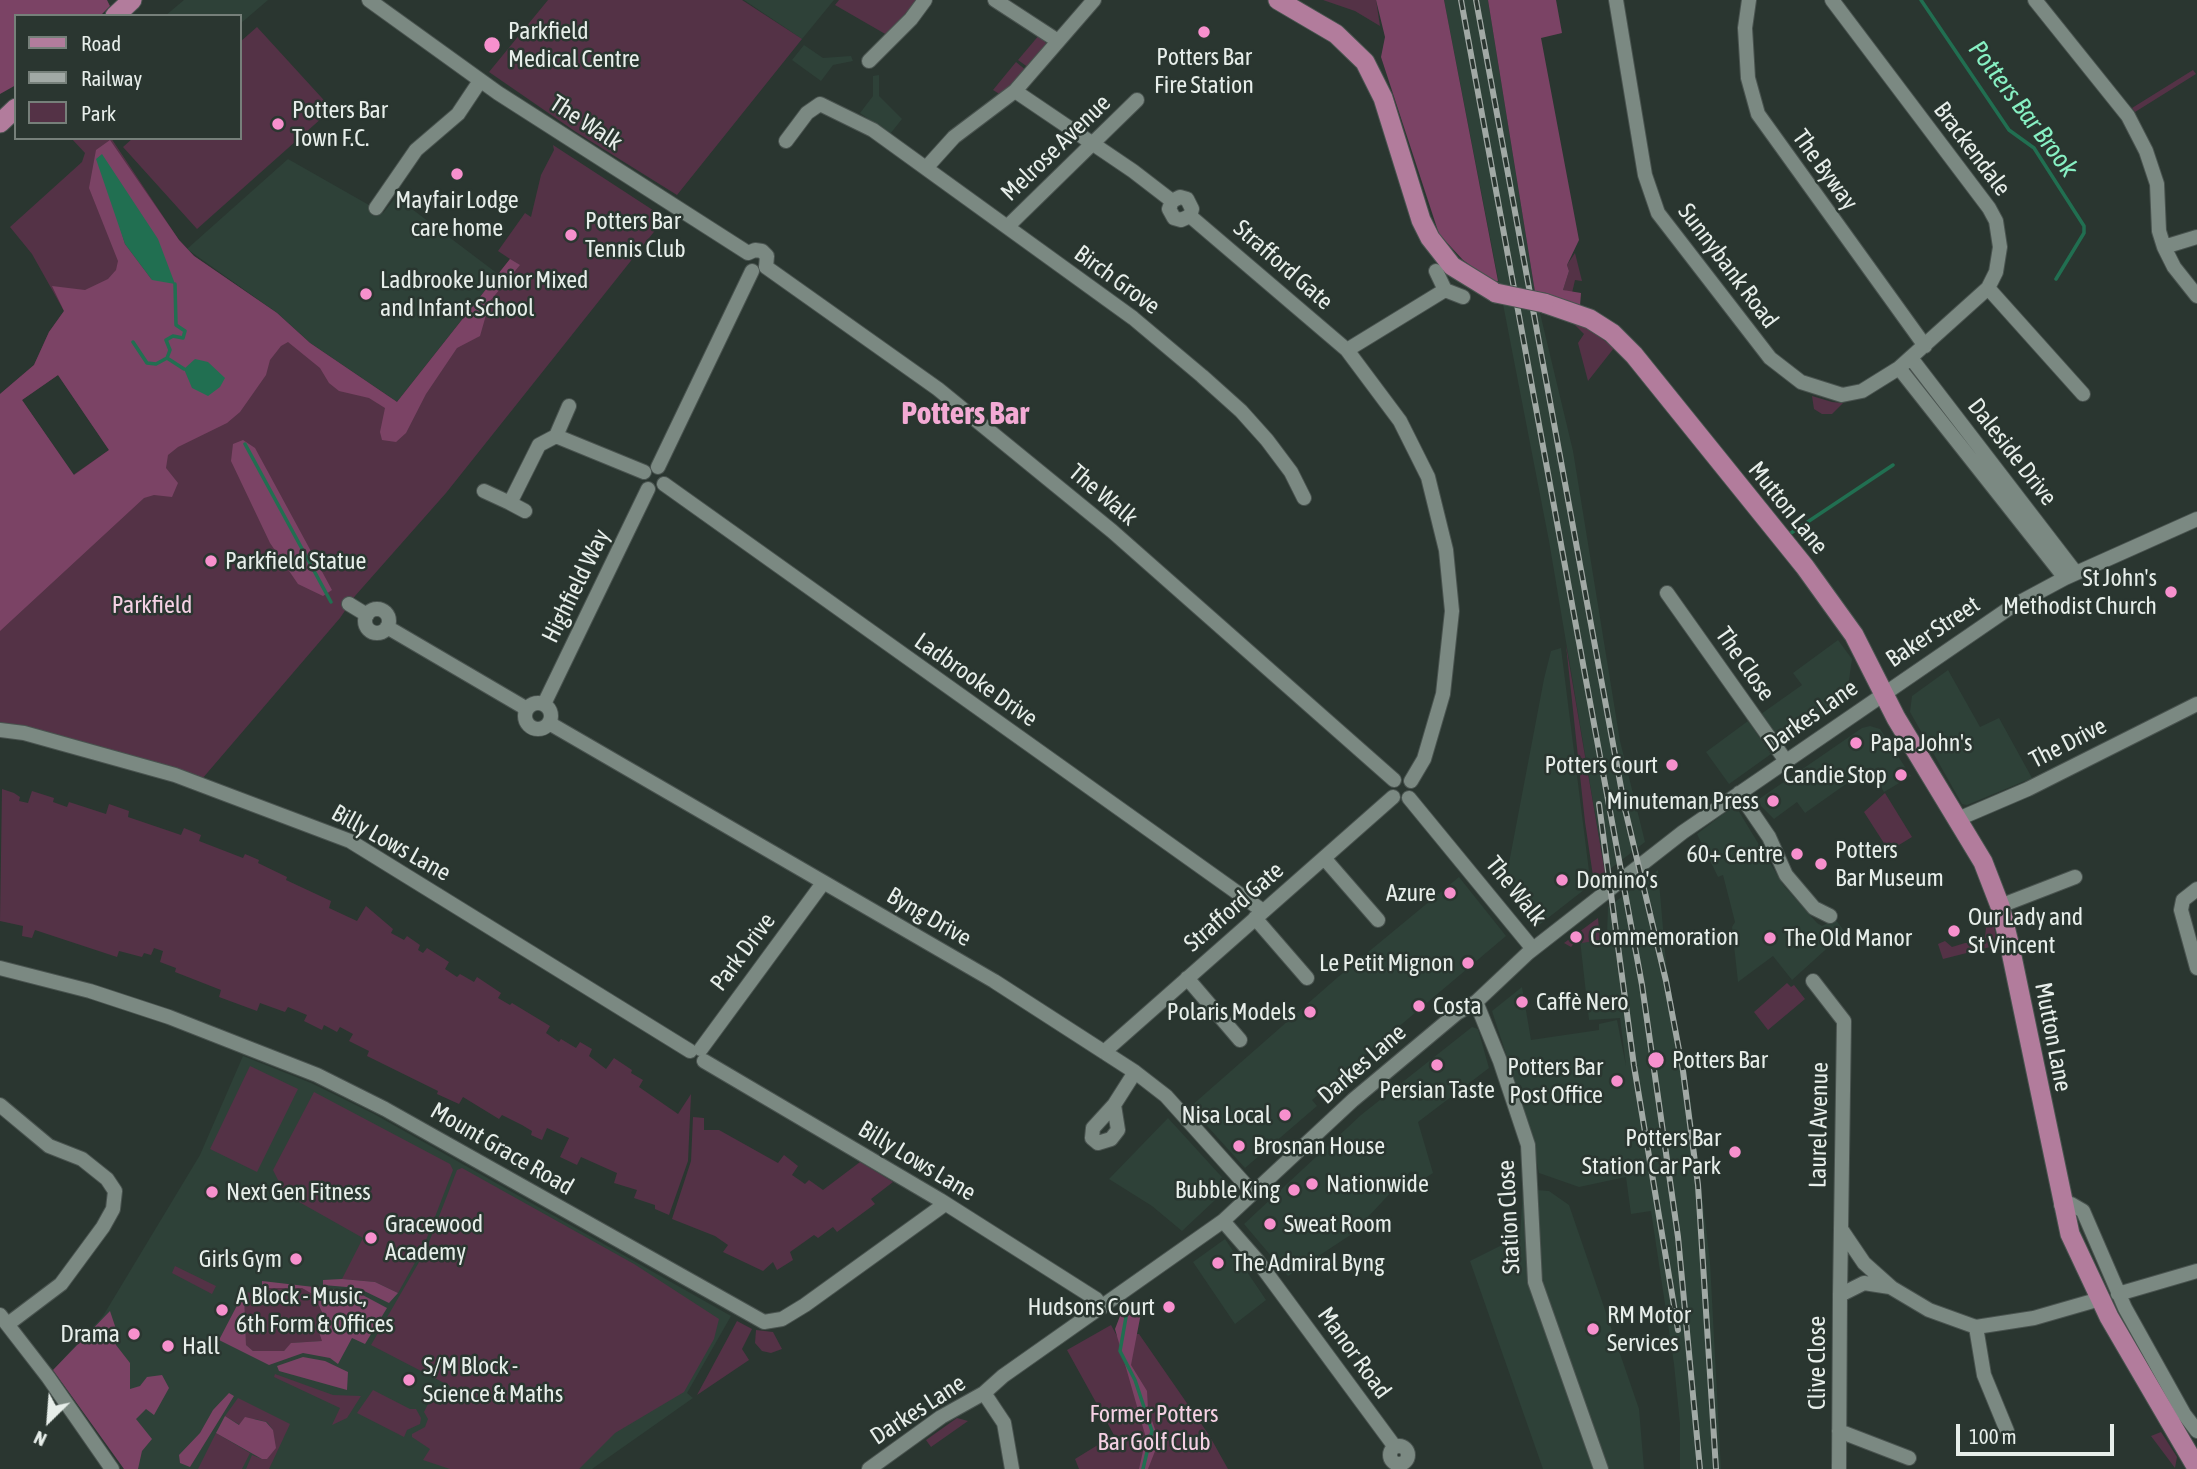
<!DOCTYPE html>
<html>
<head>
<meta charset="utf-8">
<style>
  body { margin:0 }
  #map { position:relative; width:2197px; height:1469px; overflow:hidden; background:#2a3630; font-family:"Asap Condensed",sans-serif }
  canvas { display:block }
  .legend { position:absolute; left:14px; top:14px; width:228px; height:126px; box-sizing:border-box; background:#2a3630; border:2px solid #76807a; margin:0; padding:9px 12px; list-style:none; font-size:21px; color:#e7eeea }
  .legend li { display:flex; align-items:center; gap:14px; height:35px }
  .legend b { width:35px; border:2px solid #76807a }
  .north { position:absolute; left:14px; top:1385px; width:70px; height:70px; -webkit-text-stroke:5px #2a3630; paint-order:stroke; rotate:205deg; font-size:19px; font-weight:700; line-height:28px; text-align:center; color:#e7eeea }
  .north::after { content:''; display:block; margin:auto; width:24px; height:32px; background:#e7eeea; clip-path:polygon(50% 0,100% 100%,50% 72%,0 100%) }
  .scale { position:absolute; left:1956px; top:1424px; width:158px; height:32px; box-sizing:border-box; border:4px solid #e7eeea; border-top:0; padding-left:9px; font-size:21px; line-height:24px; white-space:nowrap; color:#e7eeea; -webkit-text-stroke:5px #2a3630; paint-order:stroke }
</style>
</head>
<body>
<div id="map">
<canvas width="2197" height="1469"></canvas>
<ul class="legend">
<li><b style="height:9px;background:#b27c9c"></b>Road</li>
<li><b style="height:9px;background:#a1a9a5"></b>Railway</li>
<li><b style="height:19px;background:#543246"></b>Park</li>
</ul>
<div class="north">N</div>
<div class="scale">100 m</div>
</div>
<script>
const ctx = document.querySelector('canvas').getContext('2d');
ctx.lineJoin = 'round';
function fill(path, color) {
  ctx.fillStyle = color;
  ctx.fill(path, 'evenodd');
}
function toPath(rows) {
  const path = new Path2D();
  for (const r of rows) {
    if (r.length === 3) {
      path.moveTo(r[0] + r[2], r[1]);
      path.arc(r[0], r[1], r[2], 0, 2 * Math.PI);
      continue;
    }
    path.moveTo(r[0], r[1]);
    for (let i = 2; i < r.length; i += 2) path.lineTo(r[i], r[i + 1]);
  }
  return path;
}
function strokePath(path, color, width, dash) {
  ctx.strokeStyle = color;
  ctx.lineWidth = width;
  ctx.lineCap = dash ? 'butt' : 'round';
  ctx.setLineDash(dash || []);
  ctx.stroke(path);
}
function drawText(font, color, halo, rows, align = 'center') {
  ctx.font = font + ' "Asap Condensed",sans-serif';
  ctx.lineWidth = 5;
  ctx.setLineDash([]);
  ctx.textBaseline = 'middle';
  ctx.strokeStyle = halo;
  ctx.fillStyle = color;
  for (const [text, x, y, turn = 0] of rows) {
    ctx.save();
    ctx.translate(x, y);
    ctx.rotate((+turn || 0) * Math.PI / 180);
    ctx.textAlign = isNaN(turn) ? turn : align;
    if (halo) ctx.strokeText(text, 0, 0);
    ctx.fillText(text, 0, 0);
    ctx.restore();
  }
}
fill(toPath([
  [184,0,268,0,240,24,240,16,165,16],
  [744,0,834,0,802,39],
  [1444,0,1488,0,1535,292,1573,451,1620,741,1645,842,1605,873,1549,541],
  [804,45,823,58,851,56,853,61,833,65,821,81,792,60],
  [879,75,879,96,902,119,890,134,860,113,873,96,873,76],
  [288,159,383,213,396,197,498,274,397,402,310,343,277,313,187,249],
  [1838,640,1852,659,1846,701,1782,745,1761,714,1802,685,1793,673],
  [1561,648,1590,879,1589,886,1539,925,1505,884,1544,679,1551,651],
  [1948,670,1980,727,1999,718,2032,778,1967,805,1962,804,1910,712,1912,696],
  [1748,721,1771,754,1729,784,1706,752],
  [1870,726,1880,729,1911,776,1884,792,1873,774,1863,772,1805,813,1797,802,1774,819,1759,804,1759,799,1862,728],
  [1735,805,1784,886,1817,923,1822,926,1835,919,1845,932,1792,980,1773,956,1738,982,1732,927,1735,922,1723,875,1718,877,1697,834],
  [1658,870,1666,963,1691,1103,1710,1262,1721,1469,1680,1469,1680,1424,1674,1364,1651,1211,1631,1214,1626,1177,1579,1187,1539,1173,1523,1106,1492,1011,1522,987,1531,1040,1599,1030,1599,1024,1617,1020,1626,1066,1620,1018,1589,1020,1580,940,1607,935,1608,907],
  [1459,877,1506,936,1312,1100,1317,1106,1245,1168,1190,1107,1338,977],
  [1472,1027,1478,1029,1489,1068,1418,1122,1433,1173,1422,1180,1411,1171,1352,1234,1288,1276,1244,1224,1361,1115],
  [243,1056,311,1083,374,1114,731,1316,687,1393,693,1398,592,1469,124,1469,53,1370,103,1316,200,1155],
  [1168,1118,1230,1186,1182,1231,1152,1206,1109,1179],
  [1523,1189,1549,1191,1569,1205,1639,1409,1644,1469,1543,1469,1470,1261,1520,1236],
  [1225,1239,1266,1300,1235,1324,1193,1262]
]), '#2e4138');
fill(toPath([
  [548,0,742,0,802,39,677,195,576,132,489,72],
  [839,0,917,0,887,35,835,5],
  [1323,0,1376,0,1380,26,1355,11],
  [257,27,332,109,197,229,123,147,133,138,240,138,240,42],
  [1040,34,1047,45,1029,68,1018,60],
  [1016,62,1027,71,1001,95,993,90],
  [2193,70,2196,74,2135,112,2132,108],
  [71,138,111,138,179,240,194,256,277,313,310,343,397,402,510,259,498,251,525,213,531,217,541,175,554,150,553,145,665,218,446,493,355,596,340,618,202,779,0,727,0,394,34,365,49,332,64,311,32,254,10,227,82,162,85,153],
  [58,375,109,450,73,475,22,400],
  [1575,253,1582,281,1575,280,1572,293,1563,290,1569,271,1567,265],
  [1573,323,1588,328,1614,348,1588,381,1578,343,1584,334],
  [1812,396,1832,402,1843,403,1832,414,1822,414,1814,409],
  [1566,645,1605,873,1599,876,1593,876,1585,822],
  [2,789,14,793,20,797,19,801,28,803,32,791,54,798,53,802,67,807,69,802,106,814,109,804,129,811,128,817,181,835,184,828,201,835,199,841,243,858,245,854,259,860,258,863,287,877,286,880,331,901,329,908,357,921,366,906,393,929,391,933,404,940,407,936,420,945,418,950,423,953,427,948,449,962,445,969,457,977,460,974,474,982,477,977,501,993,498,998,510,1005,512,1003,550,1026,546,1033,559,1042,561,1039,576,1048,580,1042,592,1049,589,1056,606,1069,614,1058,632,1070,631,1073,643,1080,639,1087,678,1114,691,1094,688,1161,669,1215,655,1209,655,1205,634,1198,637,1190,614,1183,617,1173,581,1157,577,1165,560,1157,569,1138,547,1128,542,1140,531,1135,532,1131,522,1125,502,1115,499,1119,463,1097,459,1104,437,1094,438,1091,367,1056,369,1051,349,1041,353,1034,340,1027,337,1032,324,1025,322,1030,304,1021,307,1015,288,1007,285,1012,260,1003,257,1011,219,997,221,990,175,972,176,968,160,962,163,951,154,948,151,955,144,953,142,957,119,951,117,957,35,930,32,938,22,936,23,926,0,921],
  [1885,793,1912,837,1889,851,1864,812],
  [1983,913,1992,918,1998,945,1943,959,1938,944,1945,941,1952,947,1965,943,1977,943,1985,937,1986,928,1979,915],
  [1598,918,1600,940,1582,943,1582,938,1578,939,1571,947,1564,943],
  [1787,983,1791,987,1794,985,1805,999,1768,1030,1754,1012],
  [250,1066,298,1089,257,1172,210,1149],
  [314,1092,450,1164,453,1170,423,1248,398,1293,375,1282,342,1279,363,1238,285,1194,273,1170],
  [693,1117,704,1118,704,1130,719,1130,778,1163,784,1155,798,1166,792,1175,805,1184,809,1180,823,1190,860,1162,893,1182,871,1199,875,1204,837,1232,833,1227,818,1238,814,1235,790,1252,793,1260,777,1270,773,1262,763,1271,723,1252,728,1245,715,1236,672,1219,691,1161],
  [462,1168,634,1264,719,1319,714,1339,684,1392,615,1433,579,1469,450,1469,423,1460,430,1449,412,1437,412,1434,425,1427,428,1419,424,1412,430,1400,441,1405,450,1386,371,1345,426,1250,457,1170],
  [175,1266,216,1286,212,1294,172,1273],
  [262,1288,302,1288,314,1295,327,1324,323,1341,292,1343,284,1351,253,1351,246,1345,244,1292,253,1293],
  [737,1321,752,1329,742,1349,749,1360,697,1395],
  [1111,1325,1117,1336,1119,1333,1139,1334,1209,1435,1228,1469,1079,1469,1075,1459,1114,1435,1067,1350],
  [756,1330,773,1332,782,1349,771,1353,762,1351,755,1343],
  [275,1374,333,1395,361,1396,347,1418,332,1425,340,1408,274,1377],
  [373,1390,410,1409,416,1409,421,1418,420,1424,407,1430,404,1437,357,1413],
  [238,1398,290,1424,269,1469,246,1469,252,1455,262,1459,273,1430,267,1422,255,1419,240,1425,225,1416],
  [957,1418,968,1421,931,1447,926,1440],
  [2161,1432,2177,1457,2175,1468,2151,1436],
  [216,1433,250,1453,242,1469,198,1469]
]), '#543246');
fill(toPath([
  [0,0,107,0,110,6,100,16,16,16,16,85,0,94],
  [1376,0,1444,0,1498,281,1493,282,1463,260,1439,234,1381,57,1385,37],
  [1488,0,1556,0,1562,33,1541,38,1579,240,1567,265,1569,271,1563,290,1581,293,1580,306,1535,292],
  [110,140,179,240,194,256,277,313,310,343,397,402,510,259,520,265,490,301,480,336,457,348,426,394,406,433,396,442,382,440,380,432,385,408,369,398,339,391,329,383,320,368,288,342,281,346,270,360,266,375,240,412,227,423,178,447,168,455,166,468,178,483,172,497,154,495,144,498,0,631,0,394,34,365,49,332,64,311,52,286,85,290,108,279,116,270,118,261,89,188,96,150],
  [109,191,152,280,125,244],
  [58,375,109,450,74,475,22,400],
  [243,440,255,448,332,590,323,596,298,584,270,543,231,461,233,444],
  [342,1279,375,1282,398,1293,389,1303,358,1288,323,1285,323,1280],
  [262,1281,357,1292,387,1308,365,1344,352,1338,338,1364,330,1358,303,1353,269,1365,219,1340,244,1292,246,1345,253,1351,284,1351,291,1343,322,1341,319,1332,327,1323,314,1295,302,1288,262,1288],
  [1130,1303,1138,1304,1141,1313,1131,1365,1147,1391,1148,1409,1159,1441,1148,1469,1139,1469,1146,1438,1115,1329,1120,1316],
  [110,1311,116,1329,116,1345,130,1363,130,1389,140,1386,147,1377,162,1375,169,1388,154,1415,146,1409,136,1419,152,1439,142,1451,138,1469,124,1469,53,1370],
  [303,1357,325,1361,348,1372,347,1390,279,1371,277,1366],
  [229,1393,234,1396,190,1467,180,1463,179,1455,200,1433,213,1410],
  [225,1416,239,1425,245,1417,266,1422,273,1430,276,1448,267,1459,262,1459,216,1433]
]), '#7b4365');
fill(toPath([
  [102,154,158,239,175,284,152,280,125,244,96,159],
  [195,359,208,362,225,378,220,387,208,396,192,388,184,369]
]), '#216f51');
strokePath(toPath([
  [1921,0,2009,130,2034,148,2084,226,2084,233,2056,279],
  [133,342,147,363,156,364,167,358,184,369],
  [167,358,170,350,166,340,173,336,183,338,185,331,176,325,175,284],
  [245,444,331,602],
  [1791,533,1893,465],
  [1126,1317,1120,1351,1135,1380,1152,1431,1143,1469]
]), '#216f51', 3.5);
const minor = toPath([
  [369,0,498,93,748,253],
  [995,0,1058,41],
  [1616,0,1645,175,1658,213,1770,358,1801,382,1842,395,1862,391,1899,368,1988,288,1996,272,2000,247,1996,221,1989,208,1832,0],
  [1749,0,1745,28,1748,78,1758,114,1925,346],
  [2035,0,2128,116,2146,151,2157,184,2159,231,2164,247,2174,267,2197,296],
  [869,61,911,19,925,0],
  [1015,91,1133,171,1172,201],
  [786,141,807,113,820,104,873,130,1133,318,1202,376,1241,411,1267,440,1291,472,1304,498],
  [926,168,954,137,1015,91,1094,0],
  [1172,201,1169,209,1174,218,1181,220,1190,216],
  [1172,201,1180,197,1187,199,1192,209,1190,216],
  [376,208,416,150,458,114,480,81],
  [1190,216,1347,350,1400,421,1428,477,1446,550,1452,611,1443,694,1424,759,1411,781],
  [1007,227,1137,100],
  [2164,247,2197,237],
  [748,253,755,250,762,251,767,256,766,267],
  [766,267,938,389,1112,531,1394,780],
  [1436,271,1445,290],
  [1988,288,2083,394],
  [1347,350,1445,290,1463,297],
  [1911,358,2076,573],
  [1899,368,2065,578],
  [556,436,569,406],
  [658,467,752,271],
  [664,484,1263,911],
  [484,491,510,503,539,445,556,436,644,472],
  [510,503,525,511],
  [1667,593,1786,761],
  [349,604,367,615],
  [377,621,12],
  [387,627,527,709],
  [538,716,13],
  [544,704,648,489],
  [549,723,994,981,1135,1072,1166,1096,1253,1193],
  [0,730,24,733,175,775,350,841,690,1051],
  [1739,793,1769,837,1786,875,1814,908,1830,916],
  [1409,798,1533,949],
  [1958,819,2028,789,2197,704],
  [1324,858,1378,920],
  [2197,889,2183,900,2181,910,2197,968],
  [2000,906,2075,877],
  [1255,918,1307,978],
  [0,968,90,991,169,1017,317,1075,385,1109,764,1322,782,1319,805,1305,945,1204],
  [1187,978,1240,1040],
  [1813,981,1844,1021,1841,1229,1864,1263,1892,1288,1929,1310,1976,1327,2034,1318,2100,1299],
  [1476,1002,1500,1061,1528,1145,1535,1282,1601,1469],
  [701,1049,823,883],
  [1104,1052,1393,797],
  [704,1061,940,1200,1096,1299,1102,1307],
  [0,1105,49,1146,82,1159,107,1179,115,1191,113,1209,103,1227,61,1284,8,1324],
  [1114,1105,1118,1130,1111,1139,1098,1143,1092,1138,1093,1128,1114,1105,1135,1072],
  [2061,1205,2071,1204,2083,1211,2125,1308,2184,1414,2197,1431],
  [1223,1221,1257,1260,1395,1447],
  [1841,1229,1840,1295,1864,1283,1890,1287],
  [2118,1294,2197,1271],
  [0,1315,48,1377,112,1469],
  [1976,1327,1984,1375,2007,1431],
  [984,1393,1004,1423,1012,1469],
  [1839,1431,1909,1458],
  [1399,1455,9],
  [869,1469,941,1417,984,1393,1003,1376,1223,1221,1353,1100,1457,1013,1476,1002,1528,953,1683,832,2011,607,2065,578,2197,519],
  [1839,1469,1840,1295]
]);
const major = toPath([
  [1278,0,1336,34,1365,62,1383,98,1421,220,1430,238,1452,266,1496,293],
  [115,16,132,0],
  [0,123,16,108],
  [1544,303,1590,319,1612,333,1634,355,1805,567,1854,635,1896,718,1983,862,2000,906,2010,947,2070,1234,2109,1317,2197,1468]
]);
strokePath(minor, '#49534f', 16);
strokePath(major, '#49534f', 21);
strokePath(minor, '#7b8982', 14);
strokePath(major, '#b27c9c', 19);
const rail = toPath([
  [1461,0,1642,985,1678,1237,1700,1469],
  [1476,0,1625,809,1666,981,1683,1071,1698,1185,1716,1469],
  [1599,804,1634,1066,1678,1330]
]);
strokePath(rail, '#a1a9a5', 6);
strokePath(rail, '#2a3630', 3.5, [10]);
const majorBridge = toPath([
  [1496,293,1544,303]
]);
strokePath(majorBridge, '#49534f', 21, []);
strokePath(majorBridge, '#b27c9c', 19);
for (const [x, y, r, color] of [
  [1204,32,7,"#f790cd"],
  [492,45,9,"#f790cd"],
  [278,124,7,"#f790cd"],
  [457,174,7,"#f790cd"],
  [571,235,7,"#f790cd"],
  [366,294,7,"#f790cd"],
  [211,561,7,"#f790cd"],
  [2171,592,7,"#f790cd"],
  [1856,743,7,"#f790cd"],
  [1672,765,7,"#f790cd"],
  [1901,775,7,"#f790cd"],
  [1773,801,7,"#f790cd"],
  [1797,854,7,"#f790cd"],
  [1821,864,7,"#f790cd"],
  [1562,880,7,"#f790cd"],
  [1450,893,7,"#f790cd"],
  [1954,931,7,"#f790cd"],
  [1576,937,7,"#f790cd"],
  [1770,938,7,"#f790cd"],
  [1468,963,7,"#f790cd"],
  [1522,1002,7,"#f790cd"],
  [1419,1006,7,"#f790cd"],
  [1310,1012,7,"#f790cd"],
  [1656,1060,9,"#f790cd"],
  [1437,1065,7,"#f790cd"],
  [1617,1081,7,"#f790cd"],
  [1285,1115,7,"#f790cd"],
  [1239,1146,7,"#f790cd"],
  [1735,1152,7,"#f790cd"],
  [1312,1184,7,"#f790cd"],
  [1294,1190,7,"#f790cd"],
  [212,1192,7,"#f790cd"],
  [1270,1224,7,"#f790cd"],
  [371,1238,7,"#f790cd"],
  [296,1259,7,"#f790cd"],
  [1218,1263,7,"#f790cd"],
  [1169,1307,7,"#f790cd"],
  [222,1310,7,"#f790cd"],
  [1593,1329,7,"#f790cd"],
  [134,1334,7,"#f790cd"],
  [168,1346,7,"#f790cd"],
  [409,1380,7,"#f790cd"]
]) {
  const dot = new Path2D();
  dot.arc(x, y, r, 0, 2 * Math.PI);
  ctx.fillStyle = color;
  ctx.fill(dot);
  strokePath(dot, '#2a3630', 2.5);
}
drawText('24px', '#e7eeea', '#2a3630', [
  ["Parkfield",508,31],
  ["Medical Centre",508,59],
  ["Potters Bar",1204,57,"center"],
  ["Fire Station",1204,85,"center"],
  ["Potters Bar",292,110],
  ["Town F.C.",292,138],
  ["Mayfair Lodge",457,200,"center"],
  ["care home",457,228,"center"],
  ["Potters Bar",585,221],
  ["Tennis Club",585,249],
  ["Ladbrooke Junior Mixed",380,280],
  ["and Infant School",380,308],
  ["Parkfield Statue",225,561],
  ["St John's",2157,578,"right"],
  ["Methodist Church",2157,606,"right"],
  ["Papa John's",1870,743],
  ["Potters Court",1658,765,"right"],
  ["Candie Stop",1887,775,"right"],
  ["Minuteman Press",1759,801,"right"],
  ["Potters",1835,850],
  ["Bar Museum",1835,878],
  ["60+ Centre",1783,854,"right"],
  ["Domino's",1576,880],
  ["Azure",1436,893,"right"],
  ["Our Lady and",1968,917],
  ["St Vincent",1968,945],
  ["Commemoration",1590,937],
  ["The Old Manor",1784,938],
  ["Le Petit Mignon",1454,963,"right"],
  ["Caffè Nero",1536,1002],
  ["Costa",1433,1006],
  ["Polaris Models",1296,1012,"right"],
  ["Potters Bar",1672,1060],
  ["Potters Bar",1603,1067,"right"],
  ["Post Office",1603,1095,"right"],
  ["Persian Taste",1437,1090,"center"],
  ["Nisa Local",1271,1115,"right"],
  ["Potters Bar",1721,1138,"right"],
  ["Station Car Park",1721,1166,"right"],
  ["Brosnan House",1253,1146],
  ["Nationwide",1326,1184],
  ["Bubble King",1280,1190,"right"],
  ["Next Gen Fitness",226,1192],
  ["Gracewood",385,1224],
  ["Academy",385,1252],
  ["Sweat Room",1284,1224],
  ["Girls Gym",282,1259,"right"],
  ["The Admiral Byng",1232,1263],
  ["A Block - Music,",236,1296],
  ["6th Form & Offices",236,1324],
  ["Hudsons Court",1155,1307,"right"],
  ["RM Motor",1607,1315],
  ["Services",1607,1343],
  ["Drama",120,1334,"right"],
  ["Hall",182,1346],
  ["S/M Block -",423,1366],
  ["Science & Maths",423,1394]
], 'left');
drawText('24px', '#e7eeea', '#2a3630', [
  ["The Walk",586,123,33],
  ["Melrose Avenue",1056,148,-44],
  ["Brackendale",1972,149,53],
  ["The Byway",1825,170,54],
  ["Strafford Gate",1283,265,41],
  ["Sunnybank Road",1728,266,53],
  ["Birch Grove",1117,280,36],
  ["Daleside Drive",2012,452,52],
  ["The Walk",1103,495,40],
  ["Mutton Lane",1788,508,51],
  ["Highfield Way",576,586,-64],
  ["Baker Street",1933,632,-34],
  ["The Close",1745,664,55],
  ["Ladbrooke Drive",976,680,35],
  ["Darkes Lane",1811,716,-35],
  ["The Drive",2068,743,-27],
  ["Billy Lows Lane",391,843,29],
  ["The Walk",1516,891,51],
  ["Strafford Gate",1234,907,-41],
  ["Byng Drive",929,917,30],
  ["Park Drive",743,952,-53],
  ["Mutton Lane",2053,1037,79],
  ["Darkes Lane",1362,1064,-41],
  ["Laurel Avenue",1819,1125,-89],
  ["Mount Grace Road",502,1149,30],
  ["Billy Lows Lane",917,1161,31],
  ["Station Close",1509,1217,-93],
  ["Manor Road",1354,1353,54],
  ["Clive Close",1817,1363,-90],
  ["Darkes Lane",918,1410,-33]
]);
drawText('24px', '#f5d1e4', '#2a3630', [
  ["Parkfield",152,605],
  ["Former Potters",1154,1414],
  ["Bar Golf Club",1154,1442]
]);
drawText('italic 26px', '#87f0c3', '#2a3630', [
  ["Potters Bar Brook",2023,109,53]
]);
drawText('bold 32px', '#f3aad4', '#2a3630', [
  ["Potters Bar",965,414]
]);
</script>
</body>
</html>
